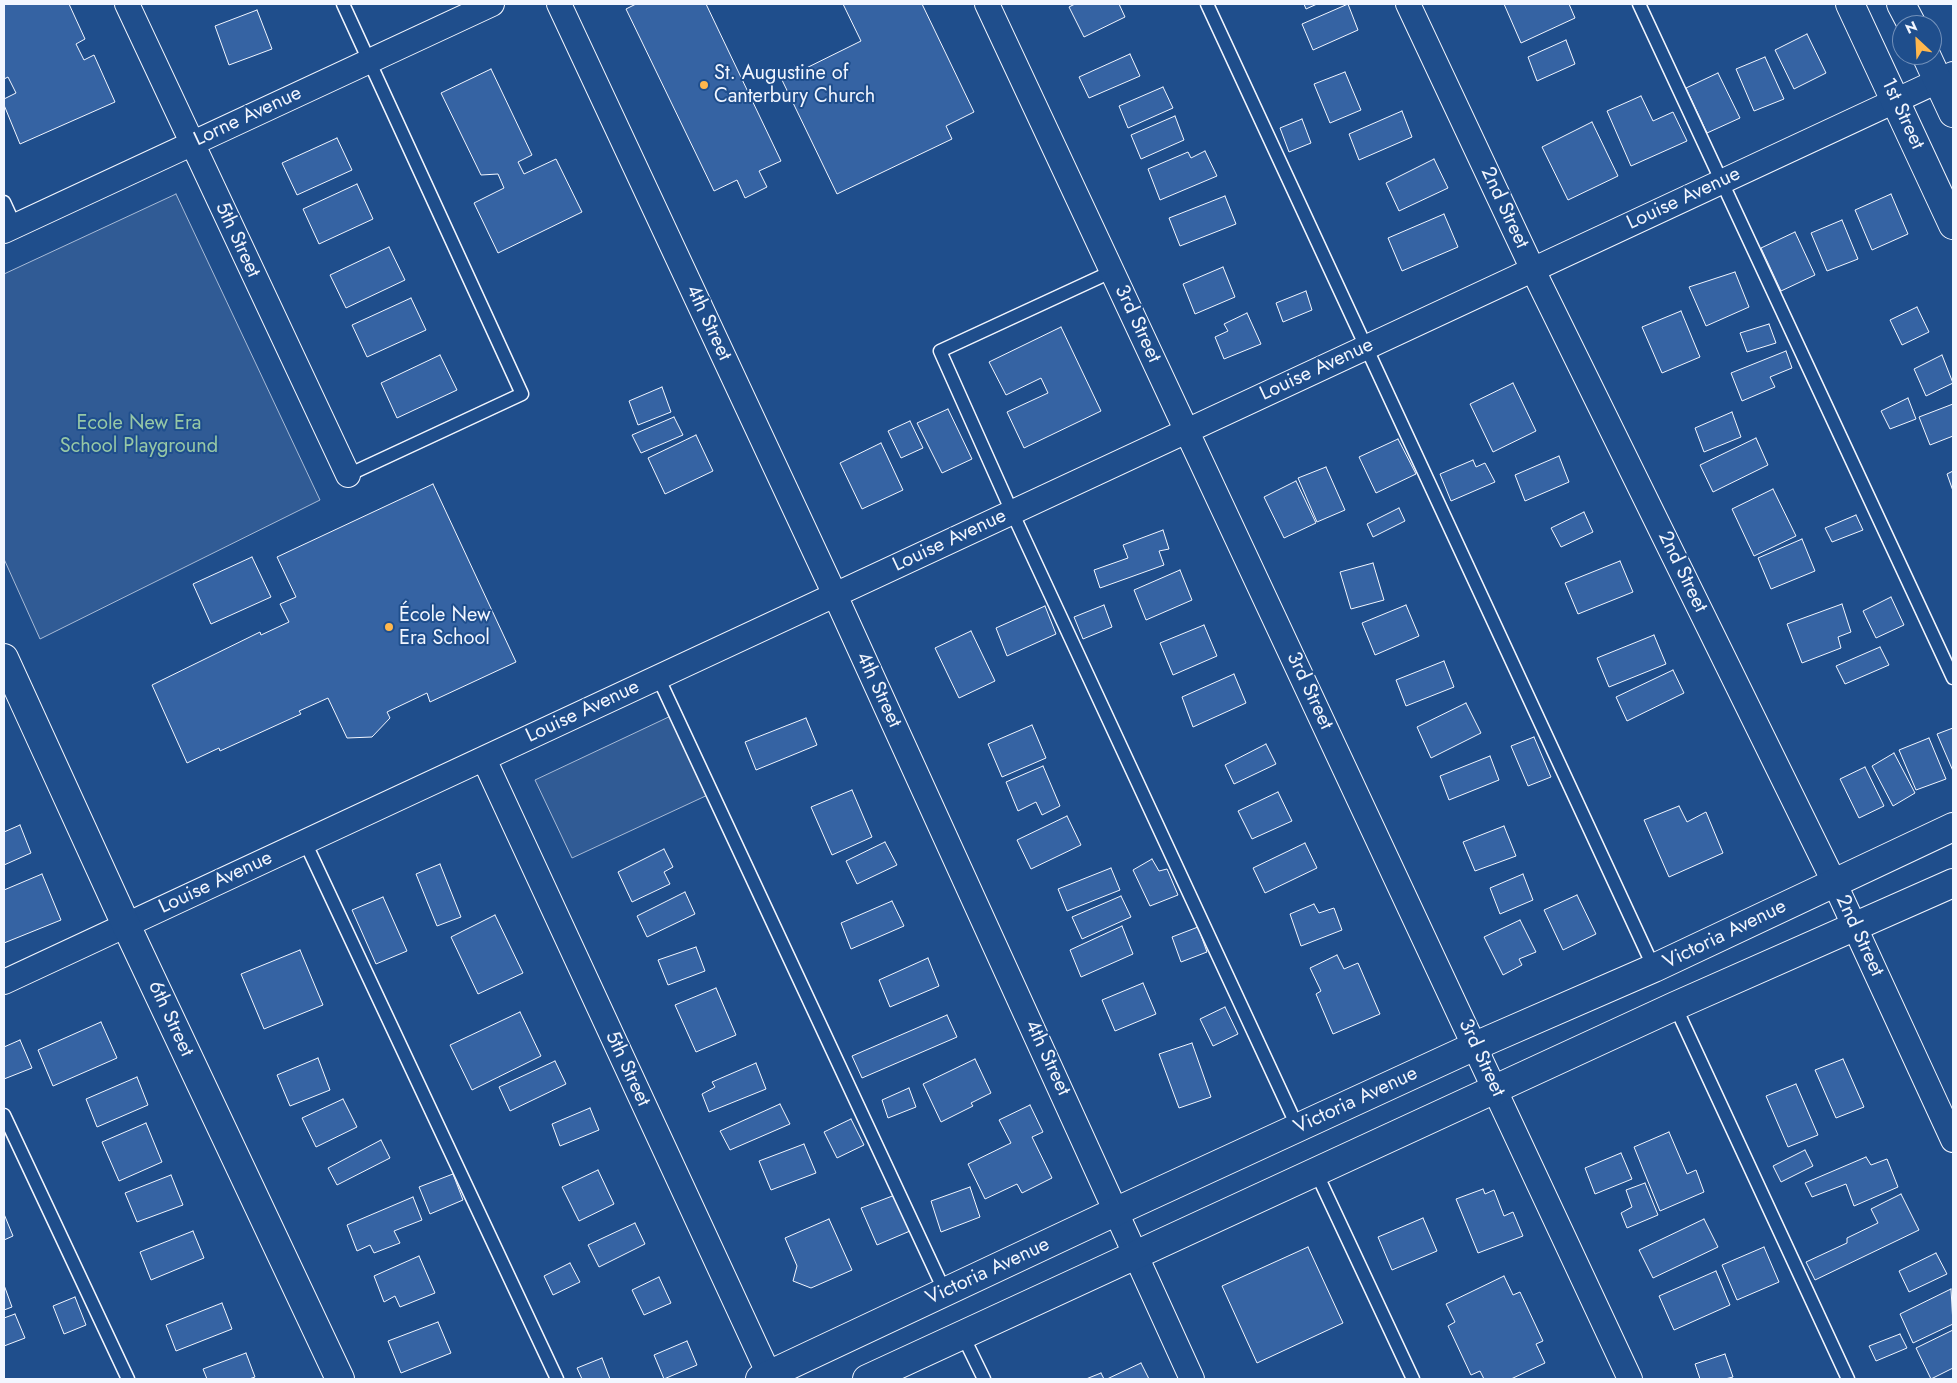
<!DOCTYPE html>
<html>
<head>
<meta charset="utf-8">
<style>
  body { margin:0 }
  #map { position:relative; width:1957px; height:1383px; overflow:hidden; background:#1f4e8c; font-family:Jost,sans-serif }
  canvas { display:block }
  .frame { position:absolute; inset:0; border:5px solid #f2f6ff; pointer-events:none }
  .north { position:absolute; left:1892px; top:15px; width:50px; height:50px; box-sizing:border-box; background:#1f4e8c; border:1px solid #7391ba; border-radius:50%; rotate:335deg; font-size:14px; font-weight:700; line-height:20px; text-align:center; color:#f2f6ff }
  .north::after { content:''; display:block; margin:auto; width:18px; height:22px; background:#ffb74d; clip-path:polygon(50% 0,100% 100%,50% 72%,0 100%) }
</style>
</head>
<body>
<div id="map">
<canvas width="1957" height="1383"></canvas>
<div class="frame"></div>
<div class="north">N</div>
</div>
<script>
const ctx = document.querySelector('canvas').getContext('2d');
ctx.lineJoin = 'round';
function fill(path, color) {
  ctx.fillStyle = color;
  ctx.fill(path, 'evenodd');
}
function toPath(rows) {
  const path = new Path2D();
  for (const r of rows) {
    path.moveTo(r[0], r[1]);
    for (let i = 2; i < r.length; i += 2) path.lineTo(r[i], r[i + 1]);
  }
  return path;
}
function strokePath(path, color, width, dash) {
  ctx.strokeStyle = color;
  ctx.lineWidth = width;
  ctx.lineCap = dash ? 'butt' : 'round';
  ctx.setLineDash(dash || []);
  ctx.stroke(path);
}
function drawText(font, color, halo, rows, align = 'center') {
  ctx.font = font + ' Jost,sans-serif';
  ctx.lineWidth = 4;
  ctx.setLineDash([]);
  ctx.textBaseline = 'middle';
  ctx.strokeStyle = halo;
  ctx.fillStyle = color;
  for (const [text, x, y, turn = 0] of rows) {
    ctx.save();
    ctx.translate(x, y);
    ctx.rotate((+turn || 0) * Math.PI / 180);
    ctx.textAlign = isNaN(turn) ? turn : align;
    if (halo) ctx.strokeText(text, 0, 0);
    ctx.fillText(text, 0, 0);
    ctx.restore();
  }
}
const built = toPath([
  [176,194,320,500,40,639,4,559,4,274,176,194],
  [675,714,712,793,572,858,535,780,675,714]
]);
fill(built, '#305b95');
strokePath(built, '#a8bbd7', 1);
const building = toPath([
  [4,4,69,4,85,39,76,44,84,60,94,55,115,102,20,144,4,105,4,99,16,93,8,77,4,79,4,4],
  [636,4,706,4,781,161,759,171,767,187,745,198,737,180,714,191,626,9,636,4],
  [843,4,922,4,974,112,946,126,952,139,837,194,782,80,861,41,843,4],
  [1075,4,1119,4,1125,17,1084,37,1069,7,1075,4],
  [1304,4,1317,4,1306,9,1304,4],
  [1348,4,1358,30,1313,50,1302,24,1348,4],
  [1504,4,1569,4,1575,18,1521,43,1504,4],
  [257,10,272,49,229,65,215,26,257,10],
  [1807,34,1826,73,1794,89,1775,50,1807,34],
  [1566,40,1575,64,1537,81,1528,57,1566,40],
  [1130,54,1140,76,1089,98,1079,77,1130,54],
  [1765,57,1784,99,1754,111,1736,69,1765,57],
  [491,69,532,155,518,162,524,174,556,159,582,212,498,253,474,203,504,188,498,174,481,175,441,93,491,69],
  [1345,72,1361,110,1330,123,1314,84,1345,72],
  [1718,73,1740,118,1707,133,1686,88,1718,73],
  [1163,87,1173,108,1128,128,1119,106,1163,87],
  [1641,96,1653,121,1673,112,1687,141,1631,166,1607,111,1641,96],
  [1402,111,1412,137,1359,160,1349,134,1402,111],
  [1175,116,1184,140,1141,159,1131,135,1175,116],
  [1302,119,1311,143,1289,152,1280,128,1302,119],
  [1592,122,1618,176,1568,200,1542,147,1592,122],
  [337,138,352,170,297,195,282,163,337,138],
  [1205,151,1217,176,1160,200,1148,169,1188,152,1191,158,1205,151],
  [1434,159,1448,188,1399,211,1386,183,1434,159],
  [357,184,373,219,319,244,303,209,357,184],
  [1891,194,1908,234,1872,250,1855,210,1891,194],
  [1225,196,1236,224,1180,246,1169,218,1225,196],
  [1444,214,1458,247,1402,271,1388,238,1444,214],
  [1842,220,1858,259,1827,271,1811,233,1842,220],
  [1795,232,1815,275,1781,291,1761,248,1795,232],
  [389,247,405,280,346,308,330,275,389,247],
  [1223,267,1235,297,1195,314,1183,284,1223,267],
  [1735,272,1749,307,1706,326,1689,287,1735,272],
  [1306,291,1312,310,1283,322,1276,303,1306,291],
  [411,298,426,330,367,357,352,325,411,298],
  [1917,307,1929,332,1902,345,1890,320,1917,307],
  [1681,311,1700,357,1662,373,1642,327,1681,311],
  [1247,313,1261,344,1224,359,1215,337,1228,331,1224,324,1247,313],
  [1769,324,1776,343,1747,352,1740,333,1769,324],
  [1061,327,1101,411,1024,448,1007,412,1048,393,1041,378,1006,395,989,362,1061,327],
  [1786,351,1792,368,1770,377,1775,387,1742,401,1731,373,1786,351],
  [440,355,457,390,397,418,381,383,440,355],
  [1942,355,1953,383,1926,396,1914,369,1942,355],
  [1513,383,1536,431,1493,452,1470,404,1513,383],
  [662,387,671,412,638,425,629,401,662,387],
  [1908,398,1916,419,1890,429,1881,411,1908,398],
  [1953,404,1953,436,1930,445,1919,417,1953,404],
  [948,409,972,459,942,473,917,423,948,409],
  [1732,412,1741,437,1704,452,1695,428,1732,412],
  [674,417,683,435,641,453,632,435,674,417],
  [910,421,923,448,901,458,888,431,910,421],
  [696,435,713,471,665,494,648,458,696,435],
  [1756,438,1768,465,1713,492,1700,465,1756,438],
  [1398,439,1416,474,1376,493,1359,457,1398,439],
  [881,443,903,490,862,509,840,463,881,443],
  [1559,456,1569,482,1525,501,1515,475,1559,456],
  [1473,460,1476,467,1485,463,1495,482,1451,501,1440,474,1473,460],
  [1326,467,1345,510,1317,522,1298,478,1326,467],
  [1953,471,1953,491,1947,474,1953,471],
  [1296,481,1316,523,1284,538,1264,497,1296,481],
  [433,484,516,662,430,702,427,693,387,712,390,718,372,737,347,738,328,698,299,711,301,714,220,751,219,748,187,763,152,685,260,632,261,635,289,622,280,604,296,597,277,557,433,484],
  [1773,489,1796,536,1754,556,1732,509,1773,489],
  [1399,508,1405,521,1373,537,1367,524,1399,508],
  [1584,512,1593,532,1561,547,1551,528,1584,512],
  [1856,515,1863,530,1832,542,1825,528,1856,515],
  [1163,530,1169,549,1159,551,1164,565,1100,588,1094,570,1128,558,1123,545,1163,530],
  [1802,539,1815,571,1771,589,1758,558,1802,539],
  [252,557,271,597,211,624,193,584,252,557],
  [1620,561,1633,592,1578,614,1565,583,1620,561],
  [1373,563,1384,600,1351,609,1340,572,1373,563],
  [1180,570,1192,600,1146,620,1134,590,1180,570],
  [1891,597,1904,625,1876,638,1863,611,1891,597],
  [1842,604,1851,632,1838,637,1841,648,1802,663,1787,624,1842,604],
  [1104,605,1112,627,1083,639,1074,617,1104,605],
  [1406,605,1419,636,1375,655,1362,623,1406,605],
  [1045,606,1056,634,1007,656,996,628,1045,606],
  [1204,625,1217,656,1173,675,1160,643,1204,625],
  [971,631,995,681,959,698,935,648,971,631],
  [1654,635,1666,664,1609,687,1597,658,1654,635],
  [1880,647,1889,665,1845,684,1836,666,1880,647],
  [1444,661,1454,687,1406,706,1396,680,1444,661],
  [1673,670,1684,693,1627,721,1616,697,1673,670],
  [1234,674,1246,703,1193,727,1182,697,1234,674],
  [1466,703,1481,733,1431,758,1417,727,1466,703],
  [806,718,817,745,756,770,745,742,806,718],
  [1032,725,1046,758,1002,777,988,744,1032,725],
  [1953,728,1953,771,1937,734,1953,728],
  [1534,737,1551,777,1528,786,1511,746,1534,737],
  [1929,738,1946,779,1916,790,1899,750,1929,738],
  [1266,744,1276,764,1234,784,1225,765,1266,744],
  [1894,753,1915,793,1893,806,1872,766,1894,753],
  [1490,756,1499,780,1449,800,1440,776,1490,756],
  [1043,766,1060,806,1042,815,1036,802,1018,811,1006,782,1043,766],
  [1865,767,1884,806,1859,818,1840,779,1865,767],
  [852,790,872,837,832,855,811,807,852,790],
  [1278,792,1292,821,1252,839,1238,811,1278,792],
  [1679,806,1687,822,1706,812,1723,853,1669,877,1644,820,1679,806],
  [1067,816,1081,845,1031,869,1017,840,1067,816],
  [20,825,31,853,4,865,4,832,20,825],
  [1504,826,1516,856,1475,871,1463,842,1504,826],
  [885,842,897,865,857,884,846,861,885,842],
  [1305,843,1317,868,1265,893,1253,868,1305,843],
  [664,849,673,867,664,872,670,884,632,902,618,872,664,849],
  [1152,859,1159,871,1167,869,1178,895,1150,906,1133,870,1152,859],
  [440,864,461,917,437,926,416,874,440,864],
  [1111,868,1120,890,1067,911,1058,889,1111,868],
  [42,874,61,920,4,943,4,890,42,874],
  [1523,874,1533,900,1500,914,1490,888,1523,874],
  [685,892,695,914,647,937,637,916,685,892],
  [1577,895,1596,934,1563,950,1544,910,1577,895],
  [1121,896,1131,917,1082,939,1072,917,1121,896],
  [383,897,407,951,376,964,352,910,383,897],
  [892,901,904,926,851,949,841,923,892,901],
  [1314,904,1319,913,1334,908,1342,930,1301,946,1290,914,1314,904],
  [495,915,523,973,478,994,451,937,495,915],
  [1520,920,1536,952,1519,959,1522,965,1503,975,1484,937,1520,920],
  [1122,926,1133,954,1081,977,1070,950,1122,926],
  [1198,927,1207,952,1181,962,1172,937,1198,927],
  [696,947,705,971,668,985,658,960,696,947],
  [300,950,323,1005,264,1029,241,974,300,950],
  [1337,955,1344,969,1358,963,1380,1014,1333,1034,1316,994,1321,991,1310,968,1337,955],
  [928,958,939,986,890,1007,879,980,928,958],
  [1143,983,1156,1014,1115,1031,1102,1000,1143,983],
  [716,988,736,1035,696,1052,675,1005,716,988],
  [1225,1007,1238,1034,1213,1046,1200,1019,1225,1007],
  [520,1012,541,1056,472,1090,450,1045,520,1012],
  [947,1015,957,1037,862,1078,852,1056,947,1015],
  [101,1022,117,1058,53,1086,38,1050,101,1022],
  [20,1040,32,1068,4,1079,4,1047,20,1040],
  [1192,1043,1211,1097,1179,1108,1159,1054,1192,1043],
  [318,1058,330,1090,290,1106,277,1075,318,1058],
  [975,1059,991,1093,971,1103,973,1106,941,1122,923,1084,975,1059],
  [1843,1059,1864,1107,1836,1118,1815,1070,1843,1059],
  [555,1061,566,1084,510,1111,499,1087,555,1061],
  [756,1063,766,1089,709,1112,702,1094,715,1087,712,1082,756,1063],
  [137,1077,148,1105,97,1127,86,1099,137,1077],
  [1796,1084,1818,1135,1788,1147,1766,1096,1796,1084],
  [909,1088,916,1107,888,1118,882,1100,909,1088],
  [343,1099,357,1127,316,1147,302,1118,343,1099],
  [780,1104,790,1124,730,1150,720,1131,780,1104],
  [1030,1105,1043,1132,1032,1137,1052,1178,1022,1193,1017,1184,985,1199,968,1164,1011,1143,999,1120,1030,1105],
  [590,1108,599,1130,560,1146,552,1124,590,1108],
  [851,1119,864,1145,837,1158,824,1132,851,1119],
  [146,1123,162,1162,119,1181,102,1142,146,1123],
  [1669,1132,1687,1174,1696,1170,1704,1192,1660,1211,1634,1147,1669,1132],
  [381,1140,390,1158,337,1185,328,1168,381,1140],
  [804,1144,816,1173,771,1190,759,1161,804,1144],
  [1805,1150,1813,1166,1781,1182,1773,1166,1805,1150],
  [1621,1153,1632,1179,1595,1194,1585,1168,1621,1153],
  [1866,1157,1871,1165,1887,1159,1898,1187,1854,1206,1846,1184,1812,1197,1805,1183,1866,1157],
  [598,1170,614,1204,579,1221,562,1187,598,1170],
  [453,1174,463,1200,430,1214,419,1187,453,1174],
  [171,1175,183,1205,137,1222,125,1193,171,1175],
  [1645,1183,1658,1215,1627,1228,1621,1213,1632,1207,1626,1190,1645,1183],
  [970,1187,980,1217,941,1232,931,1201,970,1187],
  [1483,1189,1485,1194,1494,1190,1504,1216,1513,1212,1523,1236,1478,1253,1456,1199,1483,1189],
  [1901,1194,1919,1230,1815,1280,1806,1262,1847,1243,1847,1238,1878,1223,1871,1209,1901,1194],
  [895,1195,910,1231,877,1245,861,1208,895,1195],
  [413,1197,422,1220,394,1231,400,1243,374,1253,370,1245,357,1251,347,1225,413,1197],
  [4,1214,13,1236,4,1240,4,1214],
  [1423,1218,1437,1251,1392,1270,1378,1237,1423,1218],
  [829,1219,852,1270,811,1288,793,1281,797,1266,785,1238,829,1219],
  [1704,1219,1718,1247,1653,1278,1639,1250,1704,1219],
  [635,1223,645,1244,599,1267,588,1245,635,1223],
  [193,1231,204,1258,151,1280,140,1252,193,1231],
  [1308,1247,1343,1323,1257,1363,1222,1286,1308,1247],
  [1764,1247,1779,1282,1737,1300,1722,1265,1764,1247],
  [1936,1253,1947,1274,1909,1292,1899,1271,1936,1253],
  [419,1256,435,1293,400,1307,395,1296,384,1302,374,1276,419,1256],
  [570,1263,580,1282,553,1295,544,1276,570,1263],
  [1716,1271,1730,1305,1674,1330,1659,1296,1716,1271],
  [1504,1276,1513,1295,1520,1292,1543,1341,1536,1344,1545,1363,1511,1379,1484,1379,1480,1371,1471,1375,1448,1326,1455,1322,1446,1304,1504,1276],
  [659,1277,671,1303,644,1315,632,1290,659,1277],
  [4,1285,12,1307,4,1310,4,1285],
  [1951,1289,1953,1324,1913,1343,1900,1314,1951,1289],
  [75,1297,86,1325,64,1334,53,1306,75,1297],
  [222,1303,232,1329,176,1351,166,1325,222,1303],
  [15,1314,25,1338,4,1346,4,1318,15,1314],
  [438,1322,451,1353,401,1373,388,1341,438,1322],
  [1953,1330,1953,1368,1931,1379,1916,1348,1953,1330],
  [1900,1334,1907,1348,1876,1361,1869,1346,1900,1334],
  [687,1341,697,1365,664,1379,654,1355,687,1341],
  [246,1353,255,1377,249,1379,207,1379,203,1369,246,1353],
  [1725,1354,1733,1377,1725,1379,1700,1379,1695,1364,1725,1354],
  [602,1358,610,1379,582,1379,577,1368,602,1358],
  [1141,1363,1149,1379,1107,1379,1141,1363],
  [1101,1373,1104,1379,1086,1379,1101,1373]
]);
fill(building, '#3563a3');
strokePath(building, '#f2f6ff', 1);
const service = toPath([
  [343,4,522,394,348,475],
  [1207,4,1654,968],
  [1639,4,1953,678],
  [4,202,15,226],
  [1113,271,940,351,1012,512,1298,1128],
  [658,677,945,1292],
  [305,842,557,1379],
  [1675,1006,1848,1379],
  [4,1115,128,1379],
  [1316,1172,1413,1379],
  [963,1336,984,1379]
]);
const minor = toPath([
  [127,4,348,475],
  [559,4,835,595,1192,1379],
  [987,4,1630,1379],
  [1408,4,1533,270,1834,882,1953,1140],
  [4,231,492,4],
  [484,759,771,1379],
  [4,982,1953,74]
]);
const tertiary = toPath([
  [4,658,126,925,340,1379]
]);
const primary = toPath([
  [1850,4,1953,225],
  [1901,4,1912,25],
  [1926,55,1953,113],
  [760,1379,1117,1211,1475,1046,1654,968,1953,827],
  [867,1379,1675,1006,1953,883]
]);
strokePath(service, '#f2f6ff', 15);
strokePath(minor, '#f2f6ff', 26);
strokePath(tertiary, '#f2f6ff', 30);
strokePath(primary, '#f2f6ff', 30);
strokePath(service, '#1f4e8c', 12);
strokePath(minor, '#1f4e8c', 24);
strokePath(tertiary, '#1f4e8c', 28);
strokePath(primary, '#1f4e8c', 28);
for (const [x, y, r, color] of [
  [704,85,5,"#ffb74d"],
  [389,627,5,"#ffb74d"]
]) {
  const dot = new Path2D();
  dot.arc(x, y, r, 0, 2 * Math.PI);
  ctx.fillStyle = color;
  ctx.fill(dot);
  strokePath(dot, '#1f4e8c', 2);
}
drawText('20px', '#f2f6ff', '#1f4e8c', [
  ["St. Augustine of",714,74],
  ["Canterbury Church",714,97],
  ["École New",399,616],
  ["Era School",399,639]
], 'left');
drawText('20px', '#f2f6ff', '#1f4e8c', [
  ["1st Street",1902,114,65],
  ["Lorne Avenue",248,117,-25],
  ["Louise Avenue",1684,199,-25],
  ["2nd Street",1504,208,65],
  ["5th Street",237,240,65],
  ["4th Street",708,323,65],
  ["3rd Street",1137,324,65],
  ["Louise Avenue",1317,370,-25],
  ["Louise Avenue",950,541,-25],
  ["2nd Street",1682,572,64],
  ["4th Street",878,690,65],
  ["3rd Street",1309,691,65],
  ["Louise Avenue",583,712,-25],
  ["Louise Avenue",216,883,-25],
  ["Victoria Avenue",1725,935,-26],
  ["2nd Street",1859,936,65],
  ["6th Street",170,1019,65],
  ["4th Street",1047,1058,65],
  ["3rd Street",1481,1058,65],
  ["5th Street",627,1069,65],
  ["Victoria Avenue",1356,1101,-25],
  ["Victoria Avenue",988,1272,-25]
]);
drawText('20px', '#97c8a6', '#1f4e8c', [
  ["Ecole New Era",139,424],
  ["School Playground",139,447]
]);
</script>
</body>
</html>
